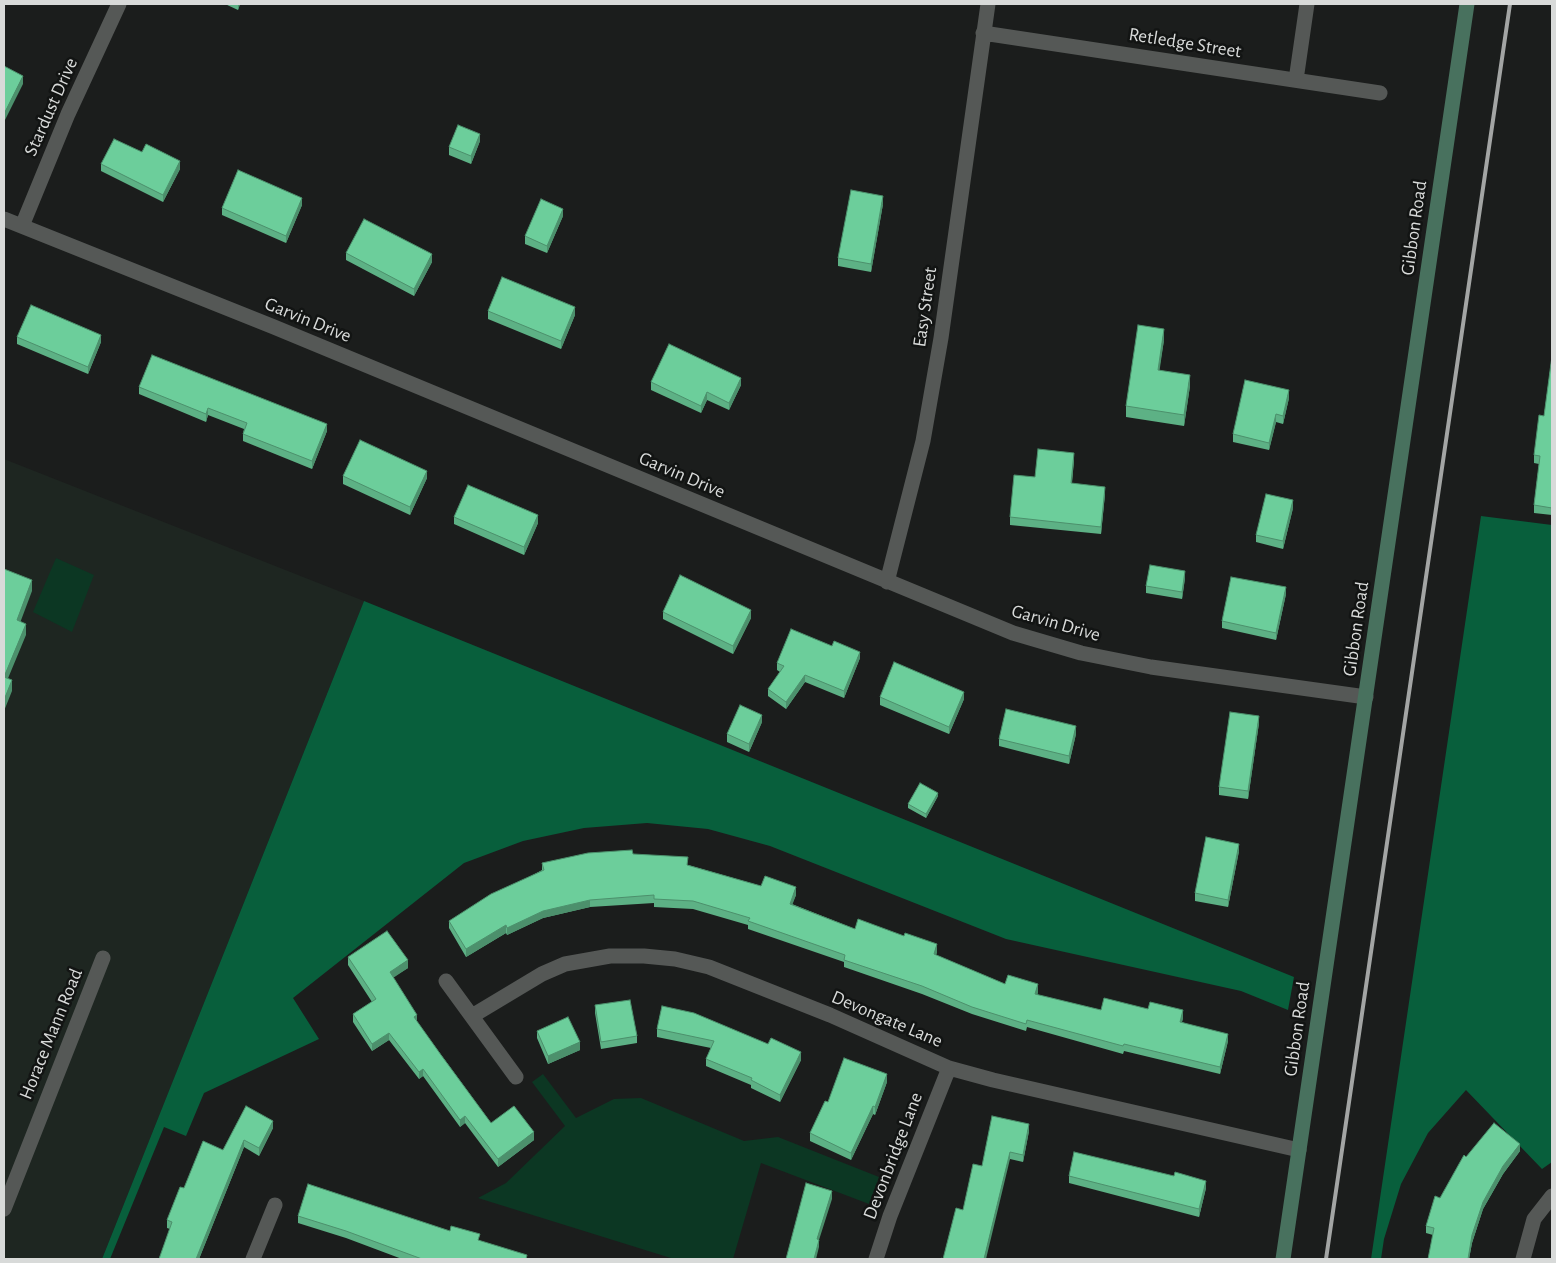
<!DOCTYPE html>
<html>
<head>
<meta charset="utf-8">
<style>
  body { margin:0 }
  #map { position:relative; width:1556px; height:1263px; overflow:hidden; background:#1b1d1c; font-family:"Alegreya Sans",sans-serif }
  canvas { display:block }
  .frame { position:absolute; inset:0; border:5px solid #d8dad9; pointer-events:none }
</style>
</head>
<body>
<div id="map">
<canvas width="1556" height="1263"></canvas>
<div class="frame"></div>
</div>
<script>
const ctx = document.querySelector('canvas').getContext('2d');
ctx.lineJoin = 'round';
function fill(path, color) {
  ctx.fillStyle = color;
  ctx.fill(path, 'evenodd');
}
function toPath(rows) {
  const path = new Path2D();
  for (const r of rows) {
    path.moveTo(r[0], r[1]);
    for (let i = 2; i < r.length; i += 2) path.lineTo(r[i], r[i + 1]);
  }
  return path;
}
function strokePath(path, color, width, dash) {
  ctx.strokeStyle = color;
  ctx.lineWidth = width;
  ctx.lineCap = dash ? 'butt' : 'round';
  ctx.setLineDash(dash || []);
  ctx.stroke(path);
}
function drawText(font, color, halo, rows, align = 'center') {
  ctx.font = font + ' "Alegreya Sans",sans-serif';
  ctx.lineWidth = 5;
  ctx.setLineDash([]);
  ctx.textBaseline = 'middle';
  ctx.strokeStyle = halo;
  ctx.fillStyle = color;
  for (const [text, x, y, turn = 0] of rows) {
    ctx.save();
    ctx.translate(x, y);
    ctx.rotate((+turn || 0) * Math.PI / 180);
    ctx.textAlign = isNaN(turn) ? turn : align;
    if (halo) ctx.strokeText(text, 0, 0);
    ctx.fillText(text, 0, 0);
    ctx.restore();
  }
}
fill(toPath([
  [4,459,364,601,102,1259,4,1259]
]), '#1e2621');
fill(toPath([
  [56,558,94,575,72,632,33,612],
  [543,1074,576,1118,614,1099,641,1098,744,1141,778,1137,879,1177,869,1204,761,1163,733,1259,674,1259,478,1198,506,1183,565,1126,532,1082]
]), '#0c3723');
fill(toPath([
  [1481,516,1552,525,1552,1162,1542,1169,1466,1090,1428,1133,1401,1184,1384,1239,1381,1259,1371,1259],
  [364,601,1294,977,1288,1010,1241,991,1006,939,770,846,708,829,647,823,584,828,523,841,464,863,293,998,319,1039,204,1093,186,1136,164,1127,110,1259,102,1259]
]), '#085f3c');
strokePath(toPath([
  [983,33,1380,93],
  [1296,80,1307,4],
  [4,219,274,327,1013,633,1081,653,1151,667,1366,697],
  [22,226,68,114,119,4],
  [887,582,923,441,941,338,988,4],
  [446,981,516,1077],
  [472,1016,542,974,565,964,610,956,644,956,675,959,709,967,830,1015,949,1068,993,1080,1299,1150],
  [4,1209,103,958],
  [253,1259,275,1205],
  [876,1259,890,1216,949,1068],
  [1523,1259,1534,1219,1552,1196]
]), '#555856', 15);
strokePath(toPath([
  [1283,1259,1467,4]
]), '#48715e', 15);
strokePath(toPath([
  [1326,1259,1510,4]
]), '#a3a5a4', 4);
fill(toPath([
  [225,4,240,4,238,10],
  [480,141,471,164,449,155,449,147],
  [142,152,180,169,163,202,101,171,101,164],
  [883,204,871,272,838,266,838,258],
  [302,205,286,243,222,215,222,208],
  [563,216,547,253,525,244,525,236],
  [346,253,432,262,414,296,346,260],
  [488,311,575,315,561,349,488,319],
  [17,337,101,342,88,374,17,344],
  [1164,340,1159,370,1190,386,1184,426,1126,417,1126,406],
  [1552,356,1552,515,1534,513,1534,505,1539,464,1534,463,1534,455,1544,416],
  [651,382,741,385,729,410,707,400,701,413,651,390],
  [139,387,327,431,312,469,243,441,243,434,244,429,208,415,206,422,139,394],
  [1289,398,1283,424,1276,422,1269,450,1233,442,1233,434],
  [1074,460,1072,483,1105,494,1101,534,1010,525,1010,517,1035,477],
  [343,476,427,478,410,515,343,484],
  [1293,508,1283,549,1256,542,1256,535],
  [454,517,538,523,524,555,454,524],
  [1185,578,1182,599,1146,593,1146,586],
  [1286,594,1276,640,1222,628,1222,621],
  [663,612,751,618,733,654,663,619],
  [860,658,844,698,805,682,786,709,768,696,768,689,780,672,777,670,777,663],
  [880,697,964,699,949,734,880,705],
  [762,722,749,752,727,742,727,734],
  [1259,723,1248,799,1219,795,1219,787],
  [1076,734,1069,764,999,746,999,739],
  [938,796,926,818,908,808,908,804],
  [1239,851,1228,907,1195,901,1195,893],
  [633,854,688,865,761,886,796,895,792,904,855,929,937,952,936,955,1005,984,1038,992,1037,995,1101,1010,1183,1018,1182,1022,1228,1041,1220,1074,1124,1051,1123,1054,1027,1027,1026,1031,972,1014,922,994,844,967,844,962,748,929,748,925,693,909,654,907,654,903,590,907,543,918,507,935,506,933,466,957,449,928,449,921,542,870,542,863],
  [348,957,408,968,393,977,417,1022,491,1123,534,1140,498,1167,465,1123,460,1127,423,1076,419,1079,389,1040,372,1051,353,1022,353,1014,372,1002,348,965],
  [595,1005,637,1036,637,1043,601,1049,595,1013],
  [662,1006,801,1060,780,1102,751,1088,751,1085,706,1066,706,1059,711,1048,657,1037,657,1029],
  [537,1031,580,1050,548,1064,537,1038],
  [887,1082,875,1115,873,1114,851,1160,810,1141,810,1133,828,1102],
  [246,1106,273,1128,259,1156,244,1147,199,1259,159,1259,170,1229,167,1228,167,1220,184,1188,223,1150],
  [1029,1131,1023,1162,1010,1159,943,1259,963,1210,982,1166],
  [1520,1151,1503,1174,1483,1209,1472,1243,1469,1259,1428,1259,1433,1235,1426,1233,1426,1226,1466,1157],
  [1069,1176,1206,1188,1199,1217,1069,1183],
  [298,1216,450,1231,480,1241,527,1259,402,1259,346,1238,298,1223]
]), '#5db185');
fill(toPath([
  [238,4,240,4,238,10],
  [23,76,23,84,4,122,4,114],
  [480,134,480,141,471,164,471,156],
  [180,161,180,169,163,202,163,195],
  [883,196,883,204,871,272,871,264],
  [302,198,302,205,286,243,286,236],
  [563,209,563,216,547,253,547,246],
  [432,254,432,262,414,296,414,289],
  [575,307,575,315,561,349,561,341],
  [1164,329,1164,340,1158,381,1158,370],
  [101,335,101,342,88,374,88,367],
  [1190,375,1190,386,1184,426,1184,415],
  [741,378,741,385,729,410,729,403],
  [1289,390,1289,398,1283,424,1283,416],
  [707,392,707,400,701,413,701,406],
  [208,408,208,415,206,422,206,414],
  [1276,414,1276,422,1269,450,1269,443],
  [327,424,327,431,312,469,312,461],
  [1074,453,1074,460,1071,491,1071,483],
  [427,471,427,478,410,515,410,507],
  [1105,487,1105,494,1101,534,1101,527],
  [1293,500,1293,508,1283,549,1283,541],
  [538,515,538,523,524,555,524,547],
  [1185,571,1185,578,1182,599,1182,592],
  [32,580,32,591,17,631,17,620],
  [1286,587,1286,594,1276,640,1276,633],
  [751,610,751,618,733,654,733,646],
  [26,624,26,635,4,688,4,677],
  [860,652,860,658,844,698,844,691],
  [805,675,805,682,786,709,786,702],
  [12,680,12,691,4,711,4,700],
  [964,692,964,699,949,734,949,727],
  [762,715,762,722,749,752,749,744],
  [1259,716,1259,723,1248,799,1248,791],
  [1076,726,1076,734,1069,764,1069,756],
  [938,793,938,796,926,818,926,814],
  [1239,844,1239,851,1228,907,1228,900],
  [796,887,796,895,790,911,790,904],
  [590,900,590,907,543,918,507,935,507,928,543,911],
  [506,925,506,933,466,957,466,949],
  [937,944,937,952,934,962,934,954],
  [408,960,408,968,390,980,390,972],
  [1038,984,1038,992,1035,1002,1035,994],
  [1183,1010,1183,1018,1180,1029,1180,1022],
  [417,1015,417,1022,414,1017],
  [389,1033,389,1040,372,1051,372,1044],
  [1228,1034,1228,1041,1220,1074,1220,1067],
  [580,1042,580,1050,548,1064,548,1056],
  [801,1052,801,1060,780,1102,780,1095],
  [423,1069,423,1076,419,1079,419,1072],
  [887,1074,887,1082,875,1115,875,1107],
  [873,1106,873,1114,851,1160,851,1153],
  [465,1116,465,1123,460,1127,460,1120],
  [273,1121,273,1128,259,1156,259,1148],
  [1029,1124,1029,1131,1023,1162,1023,1155],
  [534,1132,534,1140,498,1167,498,1159],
  [244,1140,244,1147,199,1259,196,1259],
  [1520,1144,1520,1151,1503,1174,1483,1209,1472,1243,1469,1259,1468,1259,1472,1235,1483,1202,1503,1166],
  [1010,1152,1010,1159,986,1259,984,1259],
  [1206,1181,1206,1188,1199,1217,1199,1209],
  [832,1191,832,1199,819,1240,819,1247,816,1259,814,1259,817,1239]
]), '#4c906c');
const building = toPath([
  [4,66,23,76,4,114,4,66],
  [458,125,480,134,471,156,449,147,458,125],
  [114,139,142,152,146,144,180,161,163,195,101,164,114,139],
  [238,170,302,198,286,236,222,208,238,170],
  [851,190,883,196,871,264,838,258,851,190],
  [541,199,563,209,547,246,525,236,541,199],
  [364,219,432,254,414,289,346,253,364,219],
  [502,277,575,307,561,341,488,311,502,277],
  [31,305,101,335,88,367,17,337,31,305],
  [1138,325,1164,329,1158,370,1190,375,1184,415,1126,406,1138,325],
  [669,344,741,378,729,403,707,392,701,406,651,382,669,344],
  [152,355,327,424,312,461,243,434,247,423,208,408,206,414,139,387,152,355],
  [1552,356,1552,508,1534,505,1540,456,1534,455,1539,415,1544,416,1552,356],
  [1245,380,1289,390,1283,416,1276,414,1269,443,1233,434,1245,380],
  [360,440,427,471,410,507,343,476,360,440],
  [1038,449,1074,453,1071,483,1105,487,1101,527,1010,517,1014,475,1035,477,1038,449],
  [468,485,538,515,524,547,454,517,468,485],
  [1266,494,1293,500,1283,541,1256,535,1266,494],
  [1150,565,1185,571,1182,592,1146,586,1150,565],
  [4,569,32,580,17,620,26,624,4,677,12,680,4,700,4,569],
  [680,575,751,610,733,646,663,612,680,575],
  [1231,577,1286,587,1276,633,1222,621,1231,577],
  [791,629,832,646,834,641,860,652,844,691,805,675,786,702,768,689,784,666,777,663,791,629],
  [894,662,964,692,949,727,880,697,894,662],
  [740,705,762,715,749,744,727,734,740,705],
  [1006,709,1076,726,1069,756,999,739,1006,709],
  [1230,712,1259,716,1248,791,1219,787,1230,712],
  [920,783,938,793,926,814,908,804,920,783],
  [1206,837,1239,844,1228,900,1195,893,1206,837],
  [632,850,633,854,688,857,687,865,761,886,765,876,796,887,790,904,855,929,858,919,904,936,905,933,937,944,934,954,1005,984,1008,975,1038,984,1035,994,1101,1010,1104,998,1148,1009,1150,1002,1183,1010,1180,1022,1228,1034,1220,1067,1124,1044,1123,1046,1027,1020,1026,1024,972,1007,922,986,844,960,845,955,748,921,750,918,693,901,654,899,654,895,590,900,543,911,507,928,506,925,466,949,449,921,491,894,544,870,542,863,588,853,632,850],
  [387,931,408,960,390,972,417,1015,414,1017,441,1055,491,1123,514,1106,534,1132,498,1159,465,1116,460,1120,423,1069,419,1072,389,1033,372,1044,353,1014,376,999,348,957,387,931],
  [630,1000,637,1036,601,1042,595,1005,630,1000],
  [662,1006,694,1013,768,1044,771,1038,801,1052,780,1095,751,1080,752,1078,706,1059,714,1041,657,1029,662,1006],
  [568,1017,580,1042,548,1056,537,1031,568,1017],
  [844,1058,887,1074,875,1107,873,1106,851,1153,810,1133,825,1101,828,1102,844,1058],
  [246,1106,273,1121,259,1148,244,1140,196,1259,159,1259,172,1222,167,1220,180,1187,184,1188,203,1141,223,1150,246,1106],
  [992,1116,1029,1124,1023,1155,1010,1152,984,1259,940,1259,941,1258,943,1259,956,1208,963,1210,973,1164,982,1166,992,1116],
  [1494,1123,1520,1144,1503,1166,1483,1202,1472,1235,1468,1259,1428,1259,1434,1228,1426,1226,1435,1196,1440,1198,1464,1155,1466,1157,1494,1123],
  [1074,1152,1174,1176,1175,1172,1206,1181,1199,1209,1069,1176,1074,1152],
  [806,1183,832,1191,817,1239,819,1240,814,1259,786,1259,806,1183],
  [308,1184,450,1231,451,1226,480,1234,478,1240,527,1255,526,1259,422,1259,346,1231,298,1216,308,1184]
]);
fill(building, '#6cce9b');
strokePath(building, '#4c906c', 1);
drawText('19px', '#d8dad9', '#121413', [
  ["Retledge Street",1185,43,9],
  ["Stardust Drive",51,107,-66],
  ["Gibbon Road",1414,228,-82],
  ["Easy Street",925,307,-82],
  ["Garvin Drive",308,320,22],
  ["Garvin Drive",682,475,23],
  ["Garvin Drive",1056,623,16],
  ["Gibbon Road",1356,629,-82],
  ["Devongate Lane",887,1019,23],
  ["Gibbon Road",1297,1029,-82],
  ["Horace Mann Road",51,1034,-68],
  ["Devonbridge Lane",893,1156,-69]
]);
</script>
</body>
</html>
